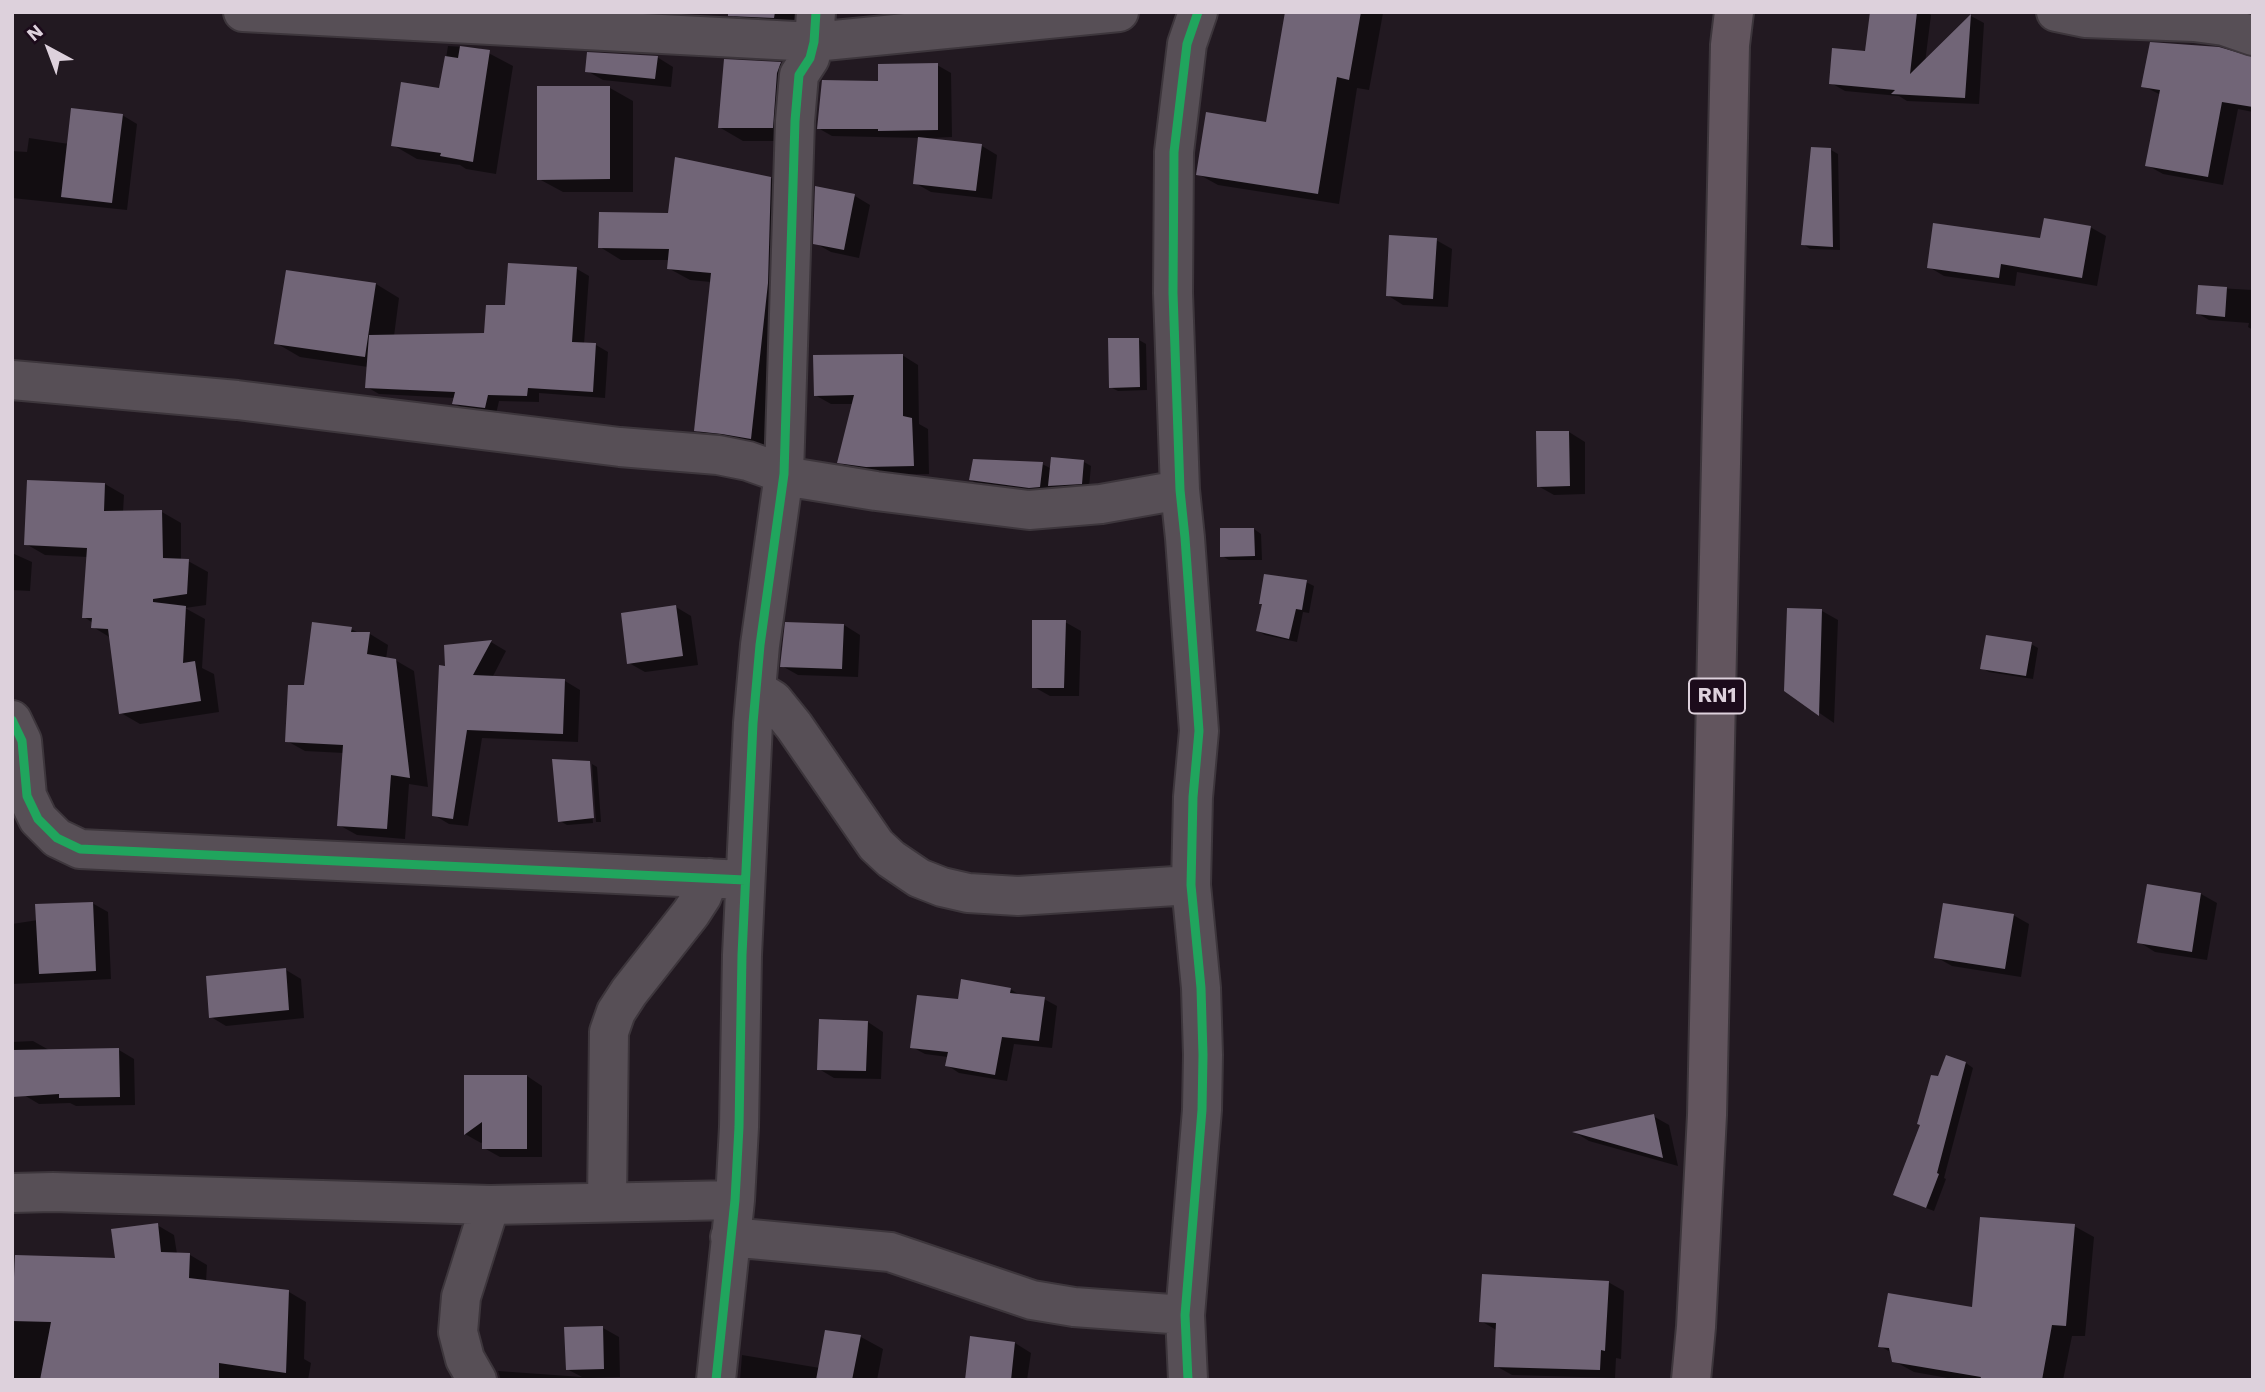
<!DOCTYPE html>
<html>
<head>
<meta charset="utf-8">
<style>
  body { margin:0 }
  #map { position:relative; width:2265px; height:1392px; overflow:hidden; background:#221921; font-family:"Work Sans",sans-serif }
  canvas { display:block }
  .frame { position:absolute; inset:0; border:14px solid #ddd1dc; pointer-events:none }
  .north { position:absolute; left:14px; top:14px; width:70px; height:70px; -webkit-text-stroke:5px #1c0b1b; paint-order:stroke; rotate:319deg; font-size:19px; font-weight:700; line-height:28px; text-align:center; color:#ddd1dc }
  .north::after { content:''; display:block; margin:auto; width:24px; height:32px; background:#ddd1dc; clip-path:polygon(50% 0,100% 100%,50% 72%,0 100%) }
</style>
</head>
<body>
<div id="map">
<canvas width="2265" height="1392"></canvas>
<div class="frame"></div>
<div class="north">N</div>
</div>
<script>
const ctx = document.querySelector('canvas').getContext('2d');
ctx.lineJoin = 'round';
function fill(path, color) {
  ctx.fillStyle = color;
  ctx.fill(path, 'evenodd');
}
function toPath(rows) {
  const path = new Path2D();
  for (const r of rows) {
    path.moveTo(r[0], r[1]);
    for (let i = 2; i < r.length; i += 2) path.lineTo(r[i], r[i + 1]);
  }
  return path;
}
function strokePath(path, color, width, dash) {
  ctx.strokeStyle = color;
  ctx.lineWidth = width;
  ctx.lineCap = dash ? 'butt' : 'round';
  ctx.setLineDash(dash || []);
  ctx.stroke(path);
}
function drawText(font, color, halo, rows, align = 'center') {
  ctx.font = font + ' "Work Sans",sans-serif';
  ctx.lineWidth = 7;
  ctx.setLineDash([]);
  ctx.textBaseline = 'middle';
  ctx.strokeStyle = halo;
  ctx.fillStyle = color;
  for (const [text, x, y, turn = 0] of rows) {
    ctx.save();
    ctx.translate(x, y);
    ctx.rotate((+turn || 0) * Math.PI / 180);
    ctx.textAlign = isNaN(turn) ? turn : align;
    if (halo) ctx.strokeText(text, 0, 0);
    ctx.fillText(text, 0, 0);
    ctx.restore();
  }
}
fill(toPath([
  [727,12,801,12,798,31,753,28],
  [1287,12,1383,13,1369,90,1357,88,1339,204,1218,185,1198,174,1267,124],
  [1872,12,1926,12,1931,15,1925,63,1971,16,1984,23,1979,104,1907,101,1899,96,1845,91,1831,83,1867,53],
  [448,46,479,48,513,66,496,174,466,169,460,165,417,159,393,145,441,90],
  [657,57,673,67,671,87,603,80,587,71],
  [2253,59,2253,112,2238,109,2223,185,2163,174,2147,165,2161,95,2143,86],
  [725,61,781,64,804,77,796,141,743,141,719,127],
  [937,65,951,73,952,137,930,138,930,140,982,146,997,155,992,199,931,192,915,183,920,138,832,136,818,128,879,83],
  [610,88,633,101,633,192,563,192,539,179],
  [122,115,137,124,127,210,12,198,12,151,27,152,29,138,69,144],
  [1831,150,1838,154,1840,250,1810,249,1803,244],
  [771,178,792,191,772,450,717,443,696,430,711,282,690,280,668,268,669,260,621,260,600,247],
  [855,196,870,205,859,258,831,252,815,243],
  [2090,227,2106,236,2097,286,2017,272,2015,286,1944,276,1929,267],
  [1436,240,1452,249,1448,307,1403,305,1387,295],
  [577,269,589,276,584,344,596,345,608,352,605,398,539,393,539,402,499,401,496,414,466,410,454,403,455,398,379,394,367,387,368,367,300,357,276,343,376,284,399,298,394,336,486,334,506,307],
  [2200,287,2253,290,2253,330,2248,327,2249,323,2209,320,2197,313],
  [1139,340,1146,344,1147,390,1118,391,1110,387],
  [902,355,918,365,919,424,928,429,929,474,883,475,855,471,839,462,853,404,831,404,815,395],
  [1569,432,1585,442,1585,494,1554,495,1538,486],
  [1053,459,1084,462,1091,466,1089,487,1047,496,986,489,971,480,1042,464,1052,469],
  [105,484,124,495,123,512,162,512,181,523,181,561,188,561,208,572,206,605,185,608,205,619,202,668,214,674,219,712,140,724,121,713,111,638,93,627,93,623,84,617,88,557,45,555,26,544],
  [1254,529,1261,534,1262,560,1229,560,1222,556],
  [12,553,32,562,30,591,12,590],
  [1306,582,1314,586,1309,613,1303,612,1297,642,1265,635,1258,631],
  [676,607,691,616,698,665,645,672,629,663],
  [1822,611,1838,620,1834,723,1786,690],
  [1065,622,1081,631,1079,696,1050,696,1034,687],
  [844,625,860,635,858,677,798,675,782,666],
  [351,629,361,634,370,634,388,645,386,659,395,660,414,671,428,787,409,784,405,839,357,835,339,825,344,753,305,751,287,741,305,687],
  [491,642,506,651,492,678,565,681,580,690,578,742,482,738,468,826,449,824,434,815,447,668,445,647],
  [2031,644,2038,648,2033,679,1989,672,1982,668],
  [554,761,592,764,588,764,593,823,567,825,560,821],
  [592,764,597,767,601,822,596,822],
  [2148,886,2201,894,2217,903,2207,960,2155,952,2139,942],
  [92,903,108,912,111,979,12,984,12,924,38,920],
  [2013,915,2029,924,2021,977,1952,966,1936,957],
  [286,970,301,979,304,1018,226,1026,211,1017],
  [1010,989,1023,997,1044,999,1057,1006,1052,1048,1014,1044,1007,1081,959,1073,947,1065,948,1057,925,1054,912,1047,959,1001],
  [868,1022,883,1032,881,1079,834,1078,819,1069],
  [33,1041,49,1050,119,1050,134,1059,135,1105,76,1106,70,1103,39,1104,24,1095,12,1078,12,1042],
  [1966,1063,1973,1068,1944,1178,1946,1179,1934,1211,1903,1199,1939,1079],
  [527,1076,542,1086,542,1157,500,1157,484,1148,484,1141,481,1143,465,1134],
  [1653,1116,1669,1125,1678,1166,1589,1141,1576,1133],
  [157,1225,174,1235,177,1254,190,1255,207,1265,206,1282,289,1292,306,1302,304,1359,311,1363,308,1380,12,1380,17,1256,117,1260],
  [2074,1226,2094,1237,2085,1336,2072,1336,2063,1380,1959,1380,1914,1372,1894,1361,1892,1353,1880,1346,1973,1309],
  [1608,1282,1624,1291,1621,1359,1616,1358,1615,1378,1512,1375,1496,1366,1498,1331,1481,1321],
  [603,1328,619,1337,620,1377,591,1378,595,1380,501,1380,498,1371,582,1377,567,1369],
  [826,1332,861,1337,883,1349,877,1380,740,1380,742,1355,820,1368],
  [1015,1343,1031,1353,1027,1380,967,1380]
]), '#0007');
fill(toPath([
  [728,12,775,12,774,18,728,16],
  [1285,12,1361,12,1349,80,1337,77,1318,194,1196,175,1206,112,1266,122],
  [1870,12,1917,12,1910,74,1971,14,1965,98,1891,94,1895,90,1829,84,1832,48,1865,51],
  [2150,42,2219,47,2253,57,2253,107,2222,102,2208,177,2145,166,2160,90,2141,87],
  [460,46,490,50,473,162,440,156,441,153,391,146,401,82,439,88,445,56,458,58],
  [587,52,658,56,655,79,585,72],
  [724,59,781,62,777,73,773,128,718,128],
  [938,63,938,130,878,131,878,129,817,129,822,80,878,81,878,64],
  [537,86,610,86,610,179,537,180],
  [71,108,123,114,112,203,61,197],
  [918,137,982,144,976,191,913,184],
  [1811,147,1831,148,1833,247,1801,245],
  [675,157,771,177,768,283,751,439,722,434,694,431,711,273,667,269,669,249,598,248,599,212,668,213],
  [815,186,855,194,844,250,813,244],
  [2044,218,2091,226,2082,278,2001,264,1999,278,1927,268,1933,223,2040,238],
  [1389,235,1437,238,1433,299,1386,296],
  [508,263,577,267,572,342,596,343,593,392,528,388,527,396,488,395,485,408,452,404,455,392,365,388,369,335,484,333,486,305,505,305],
  [286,270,376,283,365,357,274,344],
  [2198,285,2227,287,2225,317,2196,314],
  [1108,338,1139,338,1140,387,1109,388],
  [903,354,903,416,912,418,914,466,866,467,837,463,854,395,814,396,813,355],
  [1536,431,1569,431,1570,486,1537,487],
  [1051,457,1084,460,1082,484,1048,486],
  [973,459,1043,462,1040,487,1029,488,969,480],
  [27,480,105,483,104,511,162,510,163,558,189,559,187,594,153,599,153,602,186,606,183,663,195,661,201,701,119,714,108,629,91,628,92,618,82,618,87,548,24,545],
  [1220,528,1254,528,1255,556,1220,557],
  [1264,574,1307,580,1302,610,1296,609,1289,639,1256,631,1262,604,1259,604],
  [676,605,683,656,627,664,621,613],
  [1787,608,1822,609,1819,716,1784,691],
  [1032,620,1066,620,1064,688,1032,688],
  [312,622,352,627,351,632,370,632,367,654,396,659,410,778,391,775,387,829,337,826,343,745,285,742,288,685,304,685],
  [785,622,844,624,842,669,780,667],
  [1986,635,2032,642,2026,676,1980,669],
  [492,640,473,675,565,679,563,734,467,730,453,819,432,816,439,665,445,666,444,645],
  [552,759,590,761,594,818,558,822],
  [2147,884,2201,893,2192,952,2137,943],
  [93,902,96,971,39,974,35,904],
  [1943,903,2014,914,2005,969,1934,958],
  [286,968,289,1010,209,1018,206,976],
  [961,979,1011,988,1010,993,1045,997,1039,1041,1002,1037,995,1075,945,1066,948,1052,910,1048,917,995,958,999],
  [819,1019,868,1021,866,1071,817,1070],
  [119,1048,120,1097,59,1098,59,1094,12,1097,12,1050],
  [1946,1055,1966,1062,1937,1173,1939,1174,1926,1208,1893,1195,1920,1125,1917,1124,1931,1075,1938,1076],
  [464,1075,527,1075,527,1149,482,1149,482,1122,464,1135],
  [1654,1114,1663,1158,1572,1132],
  [1980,1217,2075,1224,2066,1326,2052,1325,2042,1380,1980,1380,1981,1377,1892,1362,1889,1348,1878,1347,1888,1293,1972,1307],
  [158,1223,161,1252,190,1253,189,1278,289,1290,286,1373,219,1363,219,1380,40,1380,51,1322,12,1321,15,1255,115,1258,111,1229],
  [1482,1274,1609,1281,1605,1351,1601,1350,1600,1370,1494,1367,1496,1323,1479,1322],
  [603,1326,604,1369,566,1370,564,1327],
  [825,1330,861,1335,852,1380,816,1380],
  [970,1336,1015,1342,1011,1380,965,1380]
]), '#716577');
const minor = toPath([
  [243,12,814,42,1119,12],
  [2056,12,2085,18,2194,22,2224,26,2253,36],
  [12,380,237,400,620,447,718,455,748,461,796,478,876,491,1029,510,1101,504,1180,490],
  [757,690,773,700,794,726,876,845,891,859,919,878,942,887,968,893,1018,896,1191,885],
  [12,720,22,741,27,796,38,819,57,838,80,849,745,880],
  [12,1193,53,1192,490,1205,735,1200],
  [607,1202,609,1032,616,1012,629,992,691,913,702,896,709,878],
  [730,1237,890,1252,1032,1300,1074,1307,1185,1315],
  [477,1380,465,1359,458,1332,461,1297,490,1205],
  [716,1380,735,1200,739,1127,742,955,753,723,760,645,784,474,795,121,799,75,810,58,814,42,816,12],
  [1188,1380,1185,1315,1202,1110,1203,1055,1201,988,1191,885,1193,797,1199,731,1185,538,1180,490,1173,293,1174,152,1187,44,1198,12]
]);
const trunk = toPath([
  [1691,1380,1696,1327,1707,1115,1730,45,1734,12]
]);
strokePath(minor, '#3d363c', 42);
strokePath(trunk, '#3d363c', 42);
strokePath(minor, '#574f56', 38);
strokePath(trunk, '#62555e', 38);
strokePath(toPath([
  [12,720,22,741,27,796,38,819,57,838,80,849,745,880],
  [716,1380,735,1200,739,1127,742,955,753,723,760,645,784,474,795,121,799,75,810,58,814,42,816,12],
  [1188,1380,1185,1315,1202,1110,1203,1055,1201,988,1191,885,1193,797,1199,731,1185,538,1180,490,1173,293,1174,152,1187,44,1198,12]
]), '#20a55d', 9);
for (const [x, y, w] of [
  [1717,696,56]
]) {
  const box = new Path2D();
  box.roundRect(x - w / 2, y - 17.5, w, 35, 5);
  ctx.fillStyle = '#1c0b1b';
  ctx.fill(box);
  strokePath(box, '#ddd1dc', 2);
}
drawText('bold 21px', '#ddd1dc', null, [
  ["RN1",1717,696]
]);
</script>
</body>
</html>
